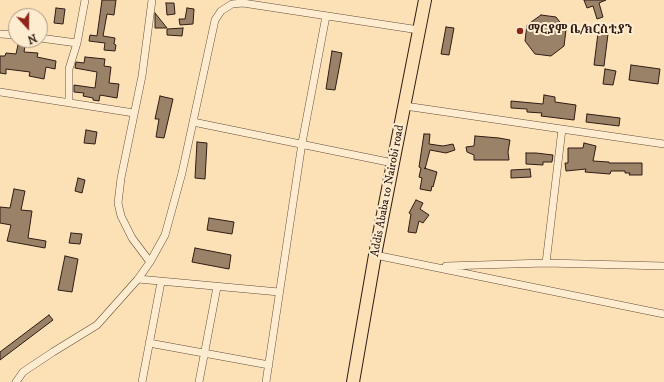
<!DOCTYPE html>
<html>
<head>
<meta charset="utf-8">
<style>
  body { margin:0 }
  #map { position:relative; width:664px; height:382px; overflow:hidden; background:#fde1b6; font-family:"IM FELL DW Pica",serif }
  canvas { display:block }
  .north { position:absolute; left:8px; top:8px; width:40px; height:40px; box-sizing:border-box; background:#feecd0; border:1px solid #ab9985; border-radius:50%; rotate:159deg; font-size:11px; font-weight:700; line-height:16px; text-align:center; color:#2e1c14 }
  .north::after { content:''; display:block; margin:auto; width:14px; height:18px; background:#8f2418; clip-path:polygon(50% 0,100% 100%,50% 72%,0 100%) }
</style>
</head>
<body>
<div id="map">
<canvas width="664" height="382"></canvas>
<div class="north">N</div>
</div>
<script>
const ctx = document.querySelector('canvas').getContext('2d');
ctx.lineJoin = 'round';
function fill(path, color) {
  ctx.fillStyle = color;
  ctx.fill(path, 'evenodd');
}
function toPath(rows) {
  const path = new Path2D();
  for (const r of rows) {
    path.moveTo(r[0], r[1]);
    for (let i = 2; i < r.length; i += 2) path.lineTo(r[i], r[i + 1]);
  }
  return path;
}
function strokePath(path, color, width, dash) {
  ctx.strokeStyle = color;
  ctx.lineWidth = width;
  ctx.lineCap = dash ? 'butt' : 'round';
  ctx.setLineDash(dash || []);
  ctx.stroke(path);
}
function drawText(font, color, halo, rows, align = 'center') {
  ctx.font = font + ' "IM FELL DW Pica","Noto Serif Ethiopic",serif';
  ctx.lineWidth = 4;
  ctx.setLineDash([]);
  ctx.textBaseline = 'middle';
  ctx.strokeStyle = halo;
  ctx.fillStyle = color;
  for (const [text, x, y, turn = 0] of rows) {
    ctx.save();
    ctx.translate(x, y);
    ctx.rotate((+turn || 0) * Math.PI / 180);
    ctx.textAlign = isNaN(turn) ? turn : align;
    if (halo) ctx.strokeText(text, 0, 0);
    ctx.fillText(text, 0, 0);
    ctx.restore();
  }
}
const building = toPath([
  [102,0,116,0,114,15,107,14,103,36,115,38,114,44,116,45,115,51,104,50,105,43,89,41,90,35,97,36,102,0],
  [584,0,606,0,599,3,603,17,597,19,593,6,587,8,584,0],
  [166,3,174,3,175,14,167,15,166,3],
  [56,8,65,9,63,24,54,23,56,8],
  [187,8,194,9,193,24,180,25,179,19,185,19,187,8],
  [155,13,167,28,155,28,155,13],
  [541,15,556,17,566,30,564,46,551,56,535,54,525,41,527,25,541,15],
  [446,27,454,28,449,55,441,54,446,27],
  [183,28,182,36,167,35,167,29,183,28],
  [598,33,608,34,604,66,594,65,598,33],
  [18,45,25,46,24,52,38,53,37,57,56,61,55,69,46,67,44,79,29,76,30,72,6,69,6,74,0,73,0,56,5,56,6,53,16,54,18,45],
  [332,51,342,53,335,90,326,89,332,51],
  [85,57,105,59,104,66,111,67,109,83,119,84,117,98,100,95,99,101,93,100,93,98,83,96,84,93,74,92,74,85,95,88,97,72,75,68,76,62,84,63,85,57],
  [631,65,660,69,658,84,629,80,631,65],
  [605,69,616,71,613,85,603,84,605,69],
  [544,95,555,97,555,102,576,105,574,120,541,116,542,113,527,112,527,109,511,108,511,101,543,104,544,95],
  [160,96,173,99,164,138,156,137,159,119,155,119,160,96],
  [587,114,620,118,619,126,586,122,587,114],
  [86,130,97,132,95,144,84,143,86,130],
  [424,134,430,134,429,144,443,146,453,144,455,150,446,153,430,150,425,169,424,168,437,172,433,187,432,186,431,191,420,189,422,178,419,177,421,168,419,167,424,134],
  [475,136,499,138,510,140,508,152,509,160,474,160,474,155,467,152,466,147,474,146,475,136],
  [197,142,207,143,205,179,195,178,197,142],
  [584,143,596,146,593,161,609,162,609,163,642,163,642,175,629,175,630,173,625,173,625,171,611,171,610,174,585,172,586,169,566,171,565,163,568,163,568,148,583,148,584,143],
  [526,153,536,153,553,155,552,162,543,162,543,165,526,164,526,153],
  [530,169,531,177,511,178,511,170,530,169],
  [78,178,85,180,82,193,75,191,78,178],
  [14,189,25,191,21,210,32,211,28,238,46,241,45,248,7,241,11,225,0,223,0,207,10,208,14,189],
  [416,200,423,203,420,209,429,215,423,223,419,221,416,233,408,232,411,214,409,213,416,200],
  [209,218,234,222,232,234,207,230,209,218],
  [71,233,82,234,80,244,69,243,71,233],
  [195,248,231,255,229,269,192,262,195,248],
  [65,256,78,259,72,292,58,290,65,256],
  [49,315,53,320,0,360,0,352,49,315]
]);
fill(building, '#9a8268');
strokePath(building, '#2e1c14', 1);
const minor = toPath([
  [0,34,16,35],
  [40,38,77,43],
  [0,92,134,113],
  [69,103,69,69,77,43,85,0],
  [405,106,664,144],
  [193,122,393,163],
  [375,255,664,314],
  [150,262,132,238,121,216,118,203,121,178,142,76,152,0],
  [546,263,562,129],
  [446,266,546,263,664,266],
  [138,279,279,292],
  [149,343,269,365],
  [16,382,23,372,53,352,97,325,138,279,150,262,165,235,182,173,215,20,221,11,232,4,243,3,419,30],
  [142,382,161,282],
  [199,382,217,287],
  [266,382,302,143,326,16]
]);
const trunk = toPath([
  [353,382,375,255,425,0]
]);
strokePath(minor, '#624d3c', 8);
strokePath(trunk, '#2e1c14', 14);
strokePath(minor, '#feecd0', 7);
strokePath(trunk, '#fde1b6', 12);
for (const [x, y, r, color] of [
  [520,31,4,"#8f2418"]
]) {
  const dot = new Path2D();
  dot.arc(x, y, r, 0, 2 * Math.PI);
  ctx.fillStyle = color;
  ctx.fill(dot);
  strokePath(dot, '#feecd0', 1.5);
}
drawText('bold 12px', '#2e1c14', '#feecd0', [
  ["ማርያም ቤ/ክርስቲያን",528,31]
], 'left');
drawText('12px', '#2e1c14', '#feecd0', [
  ["Addis Ababa to Nairobi road",388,191,-79]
]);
</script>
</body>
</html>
